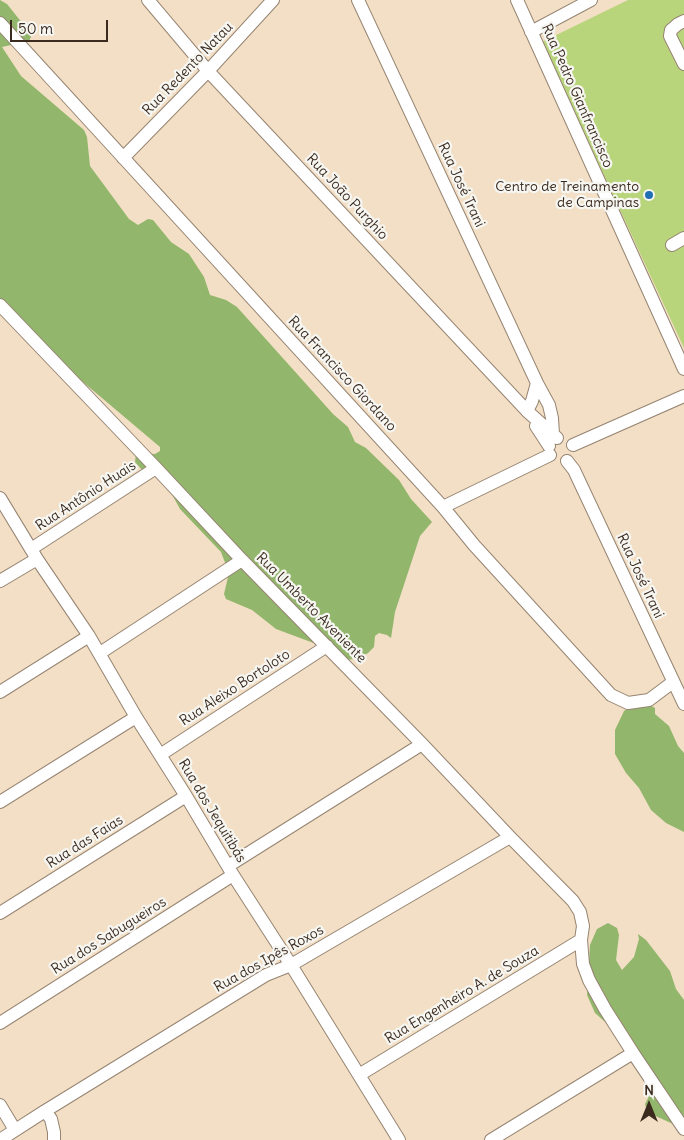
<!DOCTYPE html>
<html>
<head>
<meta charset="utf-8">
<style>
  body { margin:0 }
  #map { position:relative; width:684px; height:1140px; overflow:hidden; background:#f2dfc5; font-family:Delius,sans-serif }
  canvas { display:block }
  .north { position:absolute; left:624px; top:1080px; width:50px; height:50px; -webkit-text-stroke:4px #f6f6f2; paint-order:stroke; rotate:0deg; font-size:14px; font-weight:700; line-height:20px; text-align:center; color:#3b2a1e }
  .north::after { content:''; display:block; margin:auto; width:18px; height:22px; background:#3b2a1e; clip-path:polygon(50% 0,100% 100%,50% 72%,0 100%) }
  .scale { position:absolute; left:10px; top:20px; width:98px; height:22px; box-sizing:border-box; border:2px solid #3b2a1e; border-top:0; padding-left:6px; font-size:15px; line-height:18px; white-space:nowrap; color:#3b2a1e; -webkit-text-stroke:4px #f6f6f2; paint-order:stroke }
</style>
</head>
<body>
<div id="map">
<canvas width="684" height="1140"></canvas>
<div class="north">N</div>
<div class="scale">50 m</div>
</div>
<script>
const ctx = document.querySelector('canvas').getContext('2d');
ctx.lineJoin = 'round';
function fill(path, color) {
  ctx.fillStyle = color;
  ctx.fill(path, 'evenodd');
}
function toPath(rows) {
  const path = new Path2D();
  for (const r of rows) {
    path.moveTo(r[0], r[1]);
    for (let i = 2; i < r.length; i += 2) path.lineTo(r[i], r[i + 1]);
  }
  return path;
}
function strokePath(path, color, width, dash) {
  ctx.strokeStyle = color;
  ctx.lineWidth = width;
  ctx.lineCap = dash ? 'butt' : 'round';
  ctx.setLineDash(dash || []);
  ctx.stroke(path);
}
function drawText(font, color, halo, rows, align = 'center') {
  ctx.font = font + ' Delius,sans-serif';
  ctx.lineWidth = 4.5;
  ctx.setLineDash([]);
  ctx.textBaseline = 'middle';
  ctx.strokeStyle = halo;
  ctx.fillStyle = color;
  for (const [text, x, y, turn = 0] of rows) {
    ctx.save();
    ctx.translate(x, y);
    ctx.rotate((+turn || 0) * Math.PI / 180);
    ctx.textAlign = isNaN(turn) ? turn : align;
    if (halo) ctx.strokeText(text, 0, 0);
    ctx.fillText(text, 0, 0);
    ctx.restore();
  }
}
fill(toPath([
  [628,0,684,0,684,348,542,42]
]), '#b9d57b');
fill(toPath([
  [0,0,7,4,27,29,31,37,29,41,2,47,21,76,84,130,87,137,90,166,129,219,138,225,148,219,153,220,171,242,189,254,204,277,210,295,226,300,237,307,333,414,348,427,355,442,366,448,399,480,411,499,432,522,420,536,395,612,391,638,387,635,379,633,375,636,374,647,368,653,357,659,341,660,327,648,276,629,252,610,226,599,224,594,229,573,221,552,180,509,163,478,143,471,135,462,136,453,155,454,160,451,160,447,83,382,41,353,0,303],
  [640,699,655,708,655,714,669,726,678,746,684,753,684,832,666,823,651,810,639,788,626,773,615,754,615,730,624,711],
  [608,923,617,928,619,935,616,960,622,970,634,957,639,939,638,934,646,940,670,971,676,989,684,1000,684,1129,649,1113,647,1111,645,1104,652,1090,613,1029,595,1013,587,995,590,945,597,929]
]), '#92b66b');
const minor = toPath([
  [148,0,208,71,527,411,557,438],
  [358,0,537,383,549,405,552,418,553,434],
  [517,0,684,369],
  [684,21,678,24,671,30,670,36,684,64],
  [0,23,443,507,474,545,611,695,628,703,649,700,673,682],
  [531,32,591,0],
  [123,158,208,71,273,0],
  [672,245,684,238],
  [0,305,156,468,242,560,422,744,510,837,573,901,580,912,583,926,581,940,583,964,589,980,605,1009,633,1053,684,1129],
  [527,411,532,401,537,383],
  [536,426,549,446],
  [573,445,684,396],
  [567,461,574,470,684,704],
  [0,498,37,559,89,636,136,717,186,796,233,875,291,965,399,1140],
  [443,507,550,455],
  [31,549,156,468],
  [0,581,37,559],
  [100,653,242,560],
  [0,692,89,636],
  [160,755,327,646],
  [0,802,136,717],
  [228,866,422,744],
  [0,913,186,796],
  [0,1023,233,875],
  [359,1075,581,940],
  [0,1105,15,1130],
  [0,1140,45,1111],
  [54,1140,54,1132,51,1119,45,1111,266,975,291,965,510,837],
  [491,1140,633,1053]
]);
strokePath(minor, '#968472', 14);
strokePath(minor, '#fff', 12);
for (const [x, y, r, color] of [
  [649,195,5,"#1f6fb2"]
]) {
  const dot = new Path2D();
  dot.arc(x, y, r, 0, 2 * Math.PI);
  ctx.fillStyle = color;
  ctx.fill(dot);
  strokePath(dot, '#f6f6f2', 2);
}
drawText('14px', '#3b2a1e', '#f6f6f2', [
  ["Rua Redento Natau",188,69,-46],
  ["Rua Pedro Gianfrancisco",577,96,66],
  ["Rua José Trani",461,185,65],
  ["Rua João Purghio",347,197,47],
  ["Rua Francisco Giordano",342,374,47],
  ["Rua Antônio Huais",86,496,-33],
  ["Rua José Trani",640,576,65],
  ["Rua Umberto Aveniente",311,608,45],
  ["Rua Aleixo Bortoloto",235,688,-33],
  ["Rua dos Jequitibás",212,811,59],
  ["Rua das Faias",85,842,-32],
  ["Rua dos Sabugueiros",109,936,-32],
  ["Rua dos Ipês Roxos",269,959,-29],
  ["Rua Engenheiro A. de Souza",462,995,-31]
]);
drawText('14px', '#3b2a1e', '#f6f6f2', [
  ["Centro de Treinamento",639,187],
  ["de Campinas",639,203]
], 'right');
</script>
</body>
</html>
